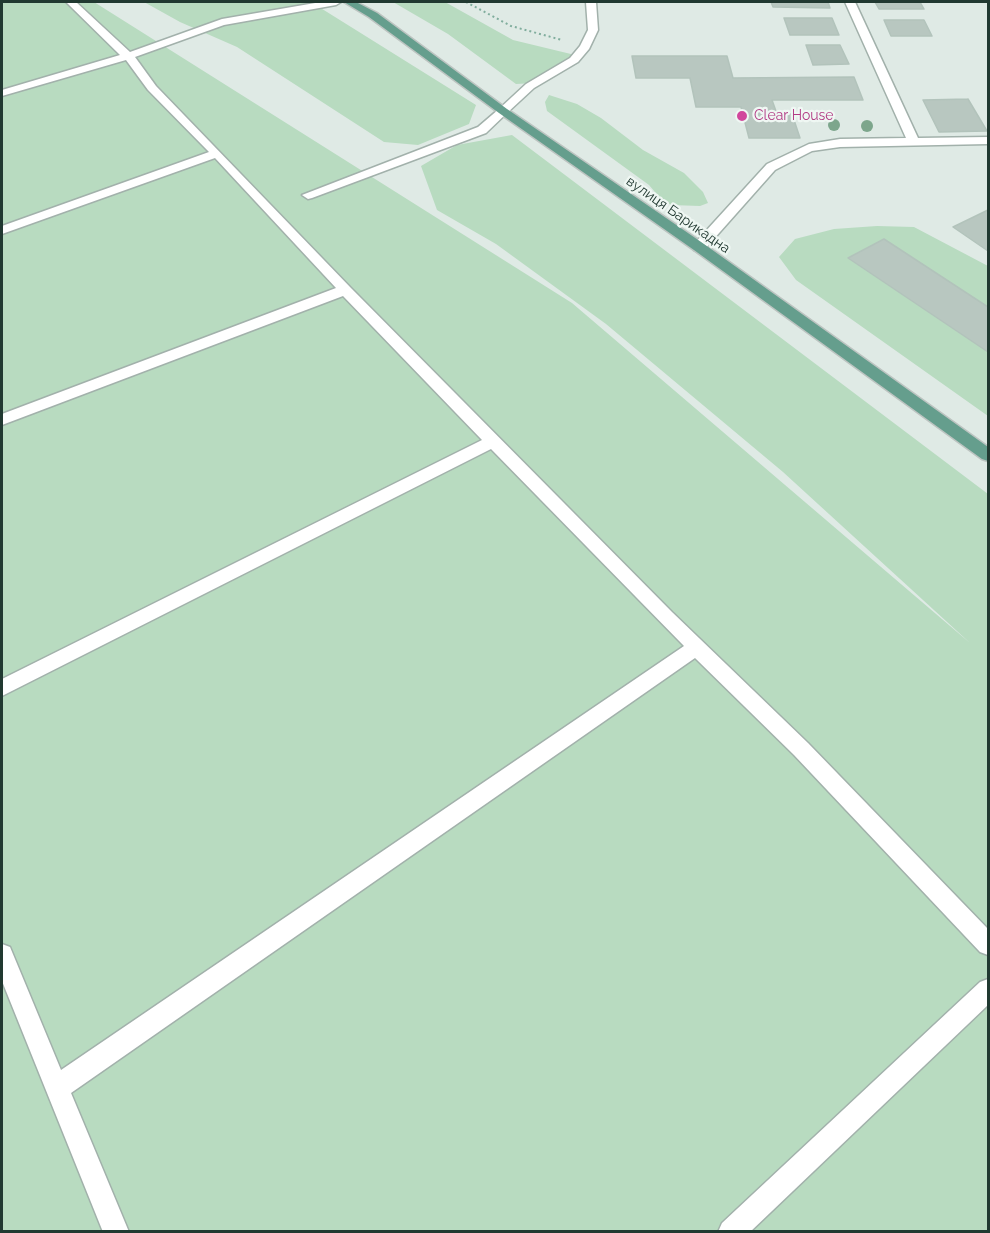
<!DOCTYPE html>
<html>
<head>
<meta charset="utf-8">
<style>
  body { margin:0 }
  #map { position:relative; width:990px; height:1233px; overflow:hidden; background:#dfeae5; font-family:Raleway,sans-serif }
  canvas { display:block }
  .frame { position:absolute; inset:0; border:3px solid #213931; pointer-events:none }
</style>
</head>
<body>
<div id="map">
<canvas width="990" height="1233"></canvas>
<div class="frame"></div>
</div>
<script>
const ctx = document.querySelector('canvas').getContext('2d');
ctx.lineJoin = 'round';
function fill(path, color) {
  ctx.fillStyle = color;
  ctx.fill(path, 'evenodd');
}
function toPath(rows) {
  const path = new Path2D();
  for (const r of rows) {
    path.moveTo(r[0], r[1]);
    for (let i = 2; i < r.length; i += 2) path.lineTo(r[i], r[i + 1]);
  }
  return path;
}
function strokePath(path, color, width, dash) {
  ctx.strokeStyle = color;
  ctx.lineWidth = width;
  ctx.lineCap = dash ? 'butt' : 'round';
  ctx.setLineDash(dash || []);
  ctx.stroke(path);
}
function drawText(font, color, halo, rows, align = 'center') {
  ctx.font = font + ' Raleway,sans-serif';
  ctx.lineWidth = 4.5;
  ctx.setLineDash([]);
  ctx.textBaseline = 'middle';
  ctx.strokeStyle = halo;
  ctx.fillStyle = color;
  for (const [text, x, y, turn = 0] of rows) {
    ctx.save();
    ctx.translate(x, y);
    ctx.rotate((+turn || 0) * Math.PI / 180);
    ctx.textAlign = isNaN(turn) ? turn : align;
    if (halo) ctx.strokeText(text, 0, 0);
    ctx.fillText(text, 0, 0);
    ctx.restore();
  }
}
fill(toPath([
  [2,2,94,2,572,303,970,643,783,472,606,324,496,244,437,210,421,166,457,145,512,135,988,494,988,1231,2,1232],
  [144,2,311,2,476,105,469,124,418,145,384,142,237,47,180,22],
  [393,2,445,2,513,40,575,55,535,83,516,84,448,34],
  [549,95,577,104,601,118,643,150,684,173,703,192,708,203,700,206,671,205,660,198,649,185,547,111,545,102],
  [877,226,914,227,988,266,988,416,796,280,779,257,795,239,834,229]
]), '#b8dbc0');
const building = toPath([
  [771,2,828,2,830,8,773,7,771,2],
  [875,2,920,2,924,9,879,9,875,2],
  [784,18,832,18,839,35,790,35,784,18],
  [884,20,924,20,932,36,891,36,884,20],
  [806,45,840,45,849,64,813,65,806,45],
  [632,56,727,56,733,78,854,77,863,100,772,100,777,114,792,114,800,138,749,138,741,107,696,107,690,78,636,78,632,56],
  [968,99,987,131,939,132,923,100,968,99],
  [988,210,988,251,953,227,988,210],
  [884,239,988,307,988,352,848,258,884,239]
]);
fill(building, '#b8c7c0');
strokePath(building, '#b2c3bb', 1.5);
const service = toPath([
  [66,2,76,2,130,52,222,19,321,2,341,2,336,5,224,25,135,57,156,86,350,287,672,612,808,743,988,929,988,955,980,952,794,755,695,658,71,1093,129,1232,103,1232,2,981,2,944,10,947,61,1070,684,646,491,449,2,696,2,679,482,440,343,296,2,425,2,414,336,288,215,158,2,234,2,226,209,152,148,90,126,60,2,96,2,90,120,55,66,2],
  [499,109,509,111,486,133,312,198,308,199,302,195,478,127,499,109],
  [988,979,988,1005,750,1232,718,1232,722,1223,980,982,988,979]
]);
const minor = toPath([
  [586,2,596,2,598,30,589,49,578,62,534,88,507,113,499,113,499,109,526,84,570,58,580,46,588,30,586,2],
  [845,2,855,2,918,138,988,137,988,144,840,147,812,151,775,170,704,250,694,250,694,244,767,164,809,144,840,139,906,138,845,2]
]);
const primary = toPath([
  [344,2,356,2,377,13,507,109,704,244,988,447,988,461,982,459,694,250,499,113,369,17,344,2]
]);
strokePath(service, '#a2b1ab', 3);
strokePath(minor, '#a2b1ab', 3);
strokePath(primary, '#bcc4c1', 3);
strokePath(toPath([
  [466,2,511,26,562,40]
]), '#80ad9d', 2, [2, 3]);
fill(service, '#fff');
fill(minor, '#fff');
fill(primary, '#659e8d');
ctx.fillStyle = '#7da68c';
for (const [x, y] of [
  [834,125],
  [867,126]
]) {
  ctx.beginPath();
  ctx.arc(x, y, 6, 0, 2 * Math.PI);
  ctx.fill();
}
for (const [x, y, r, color] of [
  [742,116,6,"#d1479c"]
]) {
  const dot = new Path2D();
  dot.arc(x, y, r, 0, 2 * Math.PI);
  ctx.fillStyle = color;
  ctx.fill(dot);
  strokePath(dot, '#eff7f3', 2);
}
drawText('14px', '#b23c85', '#eff7f3', [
  ["Clear House",754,116]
], 'left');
drawText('14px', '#213931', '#eff7f3', [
  ["вулиця Барикадна",678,215,35]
]);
</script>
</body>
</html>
